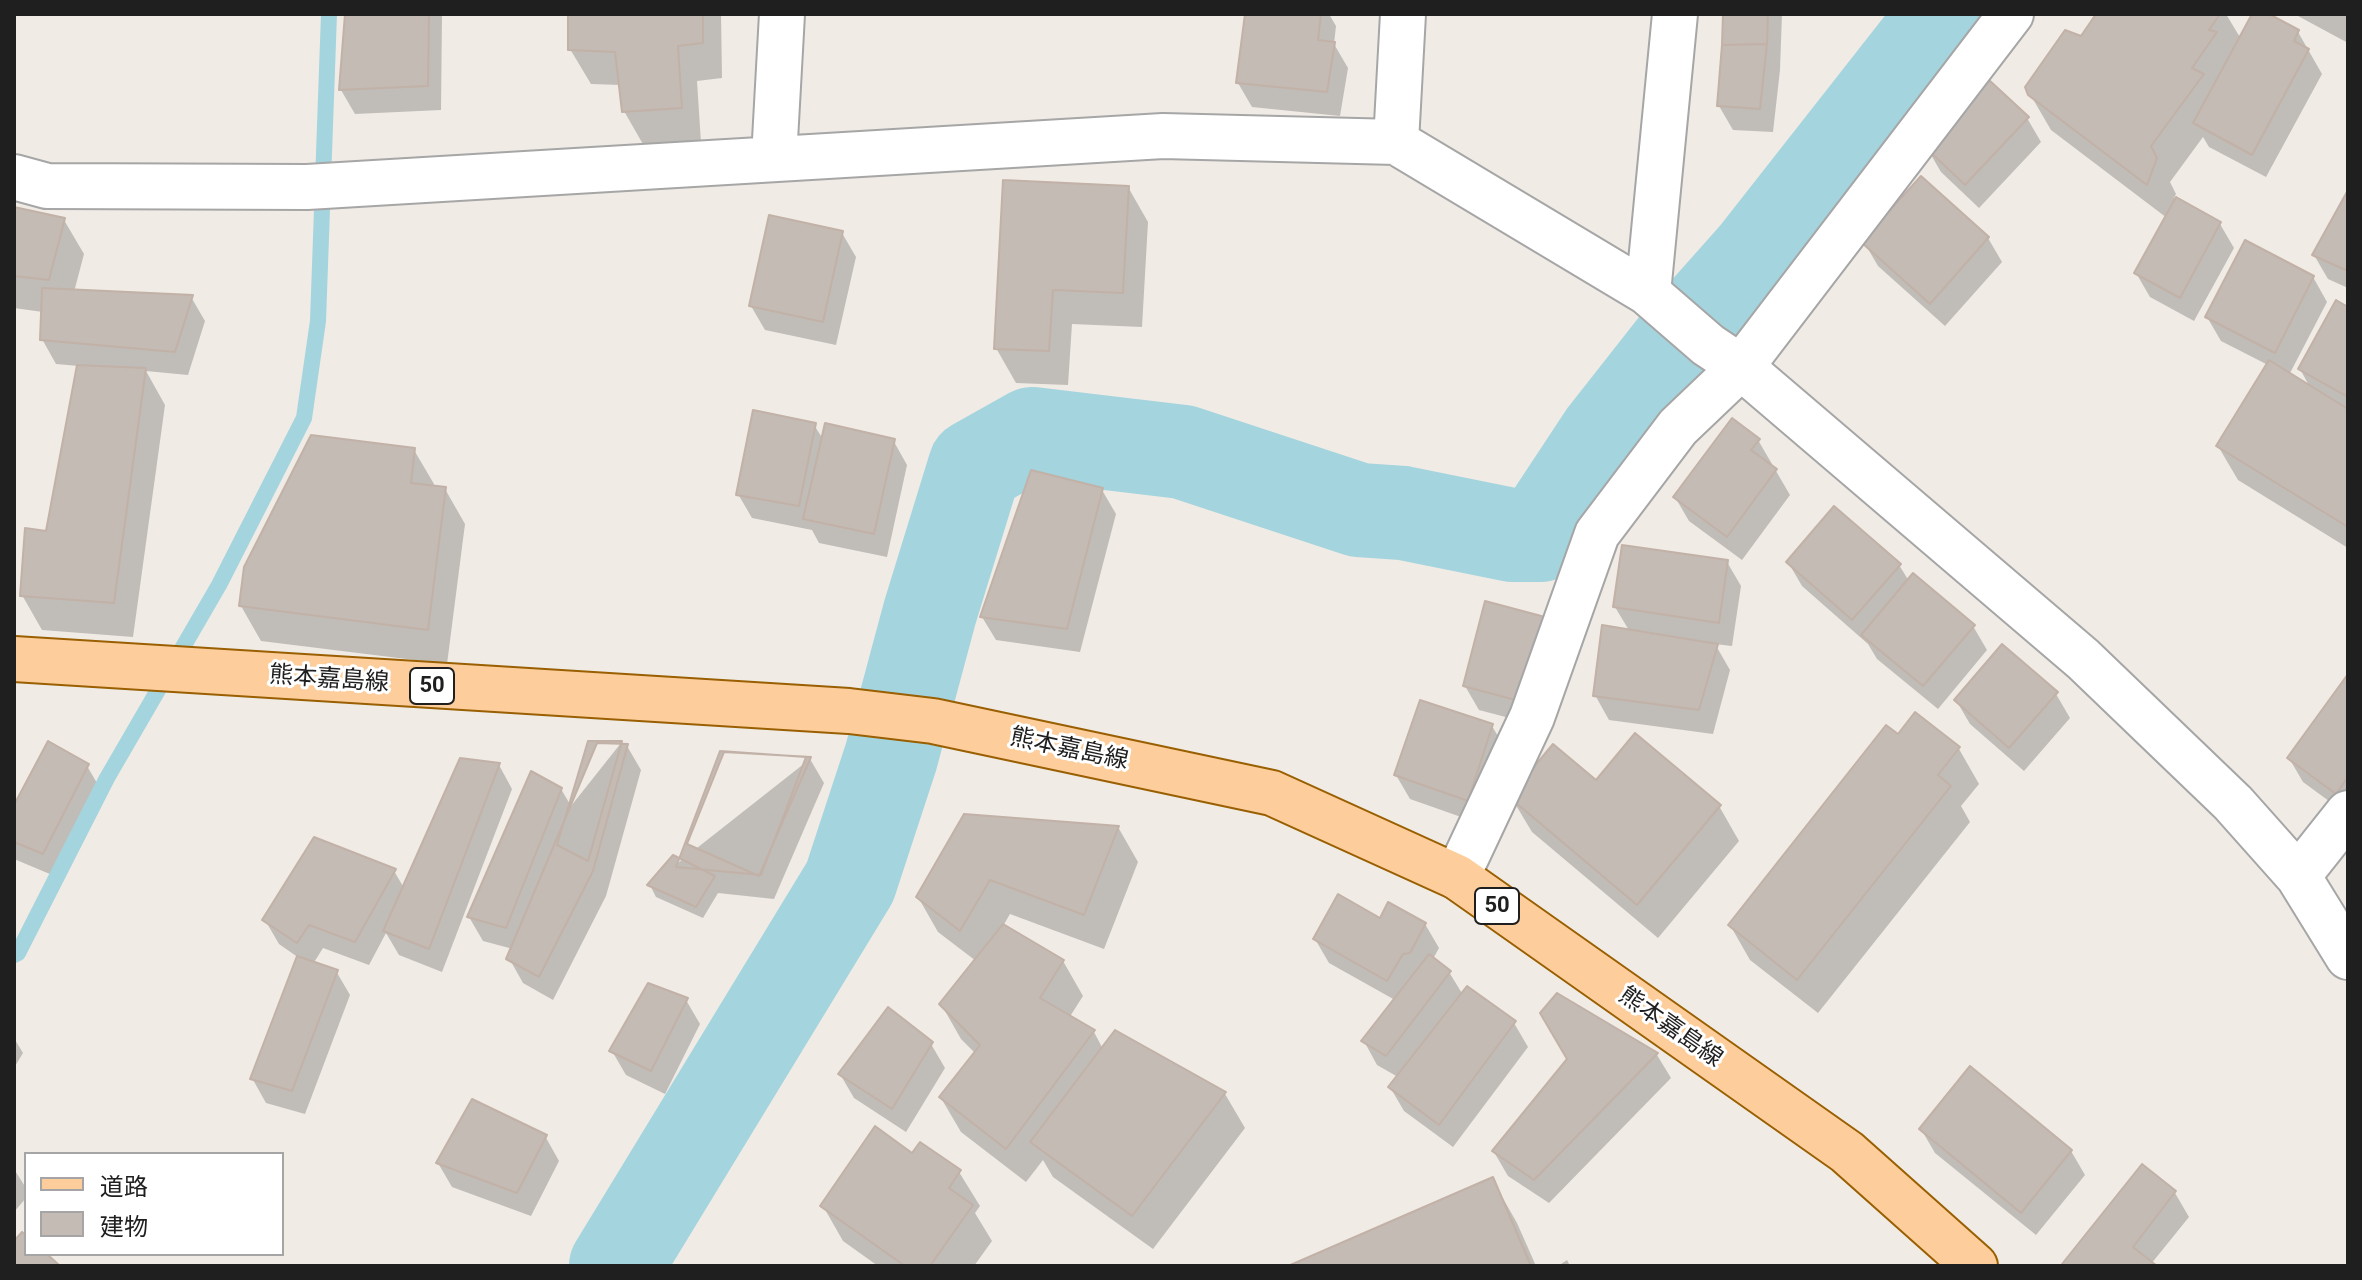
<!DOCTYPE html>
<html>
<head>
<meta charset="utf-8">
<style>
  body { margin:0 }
  #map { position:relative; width:2362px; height:1280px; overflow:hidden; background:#f0ebe5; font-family:Roboto,"Noto Sans JP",sans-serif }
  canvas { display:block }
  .frame { position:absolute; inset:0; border:16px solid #1f1f1f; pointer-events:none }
  .legend { position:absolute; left:24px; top:1152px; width:260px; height:104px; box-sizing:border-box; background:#fff; border:2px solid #a5a5a5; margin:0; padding:10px 14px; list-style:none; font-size:24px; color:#1f1f1f }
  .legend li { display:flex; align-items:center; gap:16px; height:40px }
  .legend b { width:40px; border:2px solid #a5a5a5 }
</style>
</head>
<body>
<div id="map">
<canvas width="2362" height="1280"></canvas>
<div class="frame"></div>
<ul class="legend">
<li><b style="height:10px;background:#fdce9c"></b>道路</li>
<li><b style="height:22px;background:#c4bbb4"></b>建物</li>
</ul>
</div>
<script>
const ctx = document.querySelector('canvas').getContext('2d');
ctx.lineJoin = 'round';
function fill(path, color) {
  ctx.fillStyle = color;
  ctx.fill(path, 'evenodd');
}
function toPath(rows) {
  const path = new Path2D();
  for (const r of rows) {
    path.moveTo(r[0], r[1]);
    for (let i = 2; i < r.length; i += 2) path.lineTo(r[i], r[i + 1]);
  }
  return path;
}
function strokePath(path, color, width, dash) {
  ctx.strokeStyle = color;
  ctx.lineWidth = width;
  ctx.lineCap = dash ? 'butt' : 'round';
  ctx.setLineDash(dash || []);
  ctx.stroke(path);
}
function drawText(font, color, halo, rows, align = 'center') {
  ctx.font = font + ' Roboto,"Noto Sans JP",sans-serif';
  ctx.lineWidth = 6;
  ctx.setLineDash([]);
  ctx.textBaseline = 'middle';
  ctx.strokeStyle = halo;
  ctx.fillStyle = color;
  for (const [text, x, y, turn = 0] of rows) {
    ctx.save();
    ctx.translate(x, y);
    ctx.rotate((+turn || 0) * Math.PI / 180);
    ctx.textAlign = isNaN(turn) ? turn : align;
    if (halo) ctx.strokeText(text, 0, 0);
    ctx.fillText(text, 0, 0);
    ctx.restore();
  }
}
fill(toPath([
  [347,14,442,14,441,110,355,114,341,90],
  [570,14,721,14,722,78,697,81,701,143,644,146,624,111,621,85,591,84,570,49],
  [1247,14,1329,14,1336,26,1334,44,1348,68,1340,116,1252,107,1238,83],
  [1724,14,1782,14,1780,70,1773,132,1733,130,1719,106],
  [2098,14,2226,14,2241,39,2254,14,2265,14,2298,32,2322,74,2266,177,2209,147,2203,137,2170,182,2176,194,2174,198,2220,224,2234,248,2194,321,2150,297,2136,273,2167,218,2051,130,2030,94,2081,38],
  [2288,14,2348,14,2348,43,2298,16],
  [2027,118,2041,142,1979,208,1941,172,1927,148],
  [1921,178,1988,238,2002,262,1945,326,1878,266,1864,242],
  [1128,187,1148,222,1142,327,1072,324,1068,385,1016,383,996,348],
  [2348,194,2348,288,2328,279,2314,255],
  [14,209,64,220,84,254,74,292,191,297,205,321,188,375,146,371,165,405,133,637,42,630,22,595,48,533,79,366,56,364,42,339,43,312,14,308],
  [842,233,856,257,836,345,765,330,751,306],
  [2313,277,2327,302,2289,375,2311,389,2300,369,2348,309,2348,548,2238,480,2218,446,2268,365,2221,341,2207,317],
  [814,425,823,439,893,440,907,465,887,557,819,543,812,530,752,518,738,494],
  [1758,440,1772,464,1770,467,1776,471,1790,495,1742,560,1689,521,1675,497],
  [414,450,434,484,433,487,445,489,465,524,447,664,261,641,241,606],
  [1102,490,1116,514,1080,652,996,640,982,617],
  [1727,562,1741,586,1732,646,1715,644,1730,670,1713,734,1609,720,1595,695,1630,632,1615,607],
  [1788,562,1899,565,1909,581,1973,626,1987,650,1938,709,1877,659,1868,644,1802,586],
  [1486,603,1536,725,1479,710,1465,686],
  [2348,677,2348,815,2303,782,2289,758],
  [2056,694,2070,718,2024,771,1970,724,1956,700],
  [1916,715,1959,749,1979,784,1961,806,1970,822,1818,1013,1750,960,1730,925],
  [1492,726,1506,750,1481,824,1410,799,1396,775],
  [621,743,622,746,627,746,641,770,606,896,553,1000,523,983,509,958,513,949,483,941,469,917,561,789,571,806],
  [810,759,824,783,774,899,718,893,703,918,656,897,650,885],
  [499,765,512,789,442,972,399,955,386,933,369,965,323,948,313,964,336,971,350,995,305,1114,266,1103,252,1078,299,958,279,944,265,920,394,871,404,888],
  [87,766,101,790,57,877,14,859,14,809],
  [1596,783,1719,806,1739,841,1658,938,1532,832,1511,797],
  [1118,827,1138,862,1104,949,1010,914,1003,926,1063,961,1083,996,1069,1018,1094,1032,1103,1049,1115,1033,1225,1094,1245,1128,1153,1249,1053,1177,1043,1160,1026,1182,961,1132,941,1098,976,1054,961,1039,941,1004,976,961,938,932,918,897],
  [1381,921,1425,924,1439,948,1433,959,1449,972,1463,995,1514,1023,1528,1047,1453,1147,1404,1111,1390,1087,1398,1077,1377,1065,1364,1041,1395,1000,1329,963,1315,939],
  [1557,996,1657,1055,1671,1078,1549,1203,1508,1176,1494,1152,1569,1059],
  [686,1000,700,1024,665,1094,626,1075,612,1051],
  [14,1038,23,1053,14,1068],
  [931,1044,945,1068,906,1132,854,1098,840,1074],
  [1921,1129,2071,1151,2085,1175,2036,1235,1935,1153],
  [545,1136,559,1161,531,1216,452,1187,438,1163],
  [912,1156,959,1172,980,1206,975,1213,992,1241,974,1266,878,1266,843,1241,823,1206],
  [2142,1167,2175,1193,2189,1217,2151,1264,2154,1266,2066,1266],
  [14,1169,26,1188,26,1198,14,1212],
  [1492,1179,1517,1223,1536,1266,1295,1266],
  [1567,1260,1570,1266,1558,1266]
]), '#0003');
strokePath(toPath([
  [14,955,18,953,107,778,219,585,304,418,318,321,329,14]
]), '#a4d4de', 16);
strokePath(toPath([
  [616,1266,850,882,891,757,930,612,975,466,1032,434,1183,452,1359,510,1403,513,1512,535,1540,535,1606,435,1676,346,1756,256,1946,14]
]), '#a4d4de', 94);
const building = toPath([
  [345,14,429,14,428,86,339,90,345,14],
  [568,14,703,14,703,43,678,46,682,108,622,112,615,52,568,50,568,14],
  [1245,14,1321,14,1318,40,1335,42,1327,92,1236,83,1245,14],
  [1723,14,1768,14,1767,44,1722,45,1723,14],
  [2096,14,2220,14,2209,30,2217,32,2192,68,2204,74,2151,146,2157,158,2147,185,2028,95,2025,87,2065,30,2081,36,2096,14],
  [2252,14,2269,14,2299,30,2294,41,2309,49,2252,155,2193,123,2252,14],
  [1767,44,1760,109,1717,106,1722,45,1767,44],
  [1989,80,2029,117,1965,185,1925,147,1989,80],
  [1921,176,1989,237,1930,304,1861,242,1921,176],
  [1003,180,1129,186,1123,293,1053,290,1049,351,994,349,1003,180],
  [2348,190,2348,271,2312,255,2348,190],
  [2176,197,2221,222,2180,298,2134,273,2176,197],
  [14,207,65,218,49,280,14,276,14,207],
  [769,215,843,231,823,322,749,306,769,215],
  [2245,240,2314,276,2275,353,2205,317,2245,240],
  [42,288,193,295,175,352,40,340,42,288],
  [2336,300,2348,307,2348,397,2298,369,2336,300],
  [2269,360,2348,409,2348,527,2216,446,2269,360],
  [77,365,146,368,114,603,20,596,25,528,46,531,77,365],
  [753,410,816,423,799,506,736,495,753,410],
  [1732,418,1760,439,1751,450,1777,469,1727,537,1673,497,1732,418],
  [825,423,895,439,874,534,803,519,825,423],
  [311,435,415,448,411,483,446,487,428,630,239,606,244,567,311,435],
  [1031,470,1103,488,1067,629,980,617,1031,470],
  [1834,506,1901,564,1852,620,1786,562,1834,506],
  [1622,545,1728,560,1719,623,1613,607,1622,545],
  [1913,573,1975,625,1923,686,1861,635,1913,573],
  [1485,601,1545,617,1523,702,1463,686,1485,601],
  [1602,625,1718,644,1699,710,1593,696,1602,625],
  [2002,644,2058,692,2009,748,1954,700,2002,644],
  [2348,674,2348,777,2336,794,2287,758,2348,674],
  [1420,700,1493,724,1468,801,1394,775,1420,700],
  [1915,712,1960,747,1938,775,1951,786,1797,980,1728,925,1886,725,1898,734,1915,712],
  [1635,733,1721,805,1637,905,1509,797,1553,744,1596,780,1635,733],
  [48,741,89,764,43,854,14,842,14,805,48,741],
  [588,741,622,741,588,861,557,845,588,741],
  [597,743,628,744,593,871,539,977,506,959,597,743],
  [720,751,806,757,761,875,676,867,720,751],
  [724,752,811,757,759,876,687,844,724,752],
  [460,758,500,763,429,949,383,931,460,758],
  [531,771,562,788,506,928,467,917,531,771],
  [964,814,1119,826,1084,915,990,880,960,931,916,897,964,814],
  [314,837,396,869,355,942,309,925,297,943,262,920,314,837],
  [673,855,715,876,696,907,647,885,673,855],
  [1338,894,1380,918,1388,902,1426,923,1410,953,1403,954,1387,981,1313,939,1338,894],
  [1003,924,1064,960,1040,998,1095,1030,1006,1149,939,1097,980,1045,939,1004,1003,924],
  [1429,954,1451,971,1386,1056,1361,1041,1429,954],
  [297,956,338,970,292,1091,250,1079,297,956],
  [648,983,688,998,651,1071,609,1051,648,983],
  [1467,986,1516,1021,1439,1125,1388,1087,1467,986],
  [1557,993,1658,1053,1534,1180,1492,1151,1567,1059,1540,1013,1557,993],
  [888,1007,933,1042,892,1109,838,1074,888,1007],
  [1115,1030,1226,1092,1132,1216,1030,1142,1115,1030],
  [1970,1066,2072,1150,2021,1213,1919,1129,1970,1066],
  [472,1099,547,1135,517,1193,436,1163,472,1099],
  [875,1126,912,1153,920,1142,961,1170,949,1188,973,1205,930,1266,905,1266,820,1206,875,1126],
  [2142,1164,2176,1191,2133,1247,2157,1266,2064,1266,2062,1264,2142,1164],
  [1493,1177,1531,1266,1288,1266,1493,1177],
  [22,1232,26,1235,26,1254,47,1254,60,1266,14,1266,14,1241,22,1232]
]);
fill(building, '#c4bbb4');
strokePath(building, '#c2b1a7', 2);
const minor = toPath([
  [1396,142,1403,14],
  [774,158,782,14],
  [14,177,47,186,307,187,1163,136,1396,142,1648,293,1708,345,1741,367,2083,659,2233,803,2298,876,2348,957],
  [1648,293,1675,14],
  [2298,876,2348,813],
  [1457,877,1532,717,1597,534,1678,427,1741,367,2011,14]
]);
const major = toPath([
  [14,659,849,711,933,721,1272,793,1457,877,1847,1152,1975,1266]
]);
strokePath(minor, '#a6a6a6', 48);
strokePath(major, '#995f00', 48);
strokePath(minor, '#fff', 44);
strokePath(major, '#fdce9c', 44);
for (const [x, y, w] of [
  [432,686,44],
  [1497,906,44]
]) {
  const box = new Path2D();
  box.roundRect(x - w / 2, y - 18, w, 36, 6);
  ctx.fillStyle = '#fff';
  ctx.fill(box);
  strokePath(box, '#1f1f1f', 2);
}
drawText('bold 22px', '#1f1f1f', null, [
  ["50",432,686],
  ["50",1497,906]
]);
drawText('24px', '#1f1f1f', '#fff', [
  ["熊本嘉島線",329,680,4],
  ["熊本嘉島線",1069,750,12],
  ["熊本嘉島線",1670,1028,35]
]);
</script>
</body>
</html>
